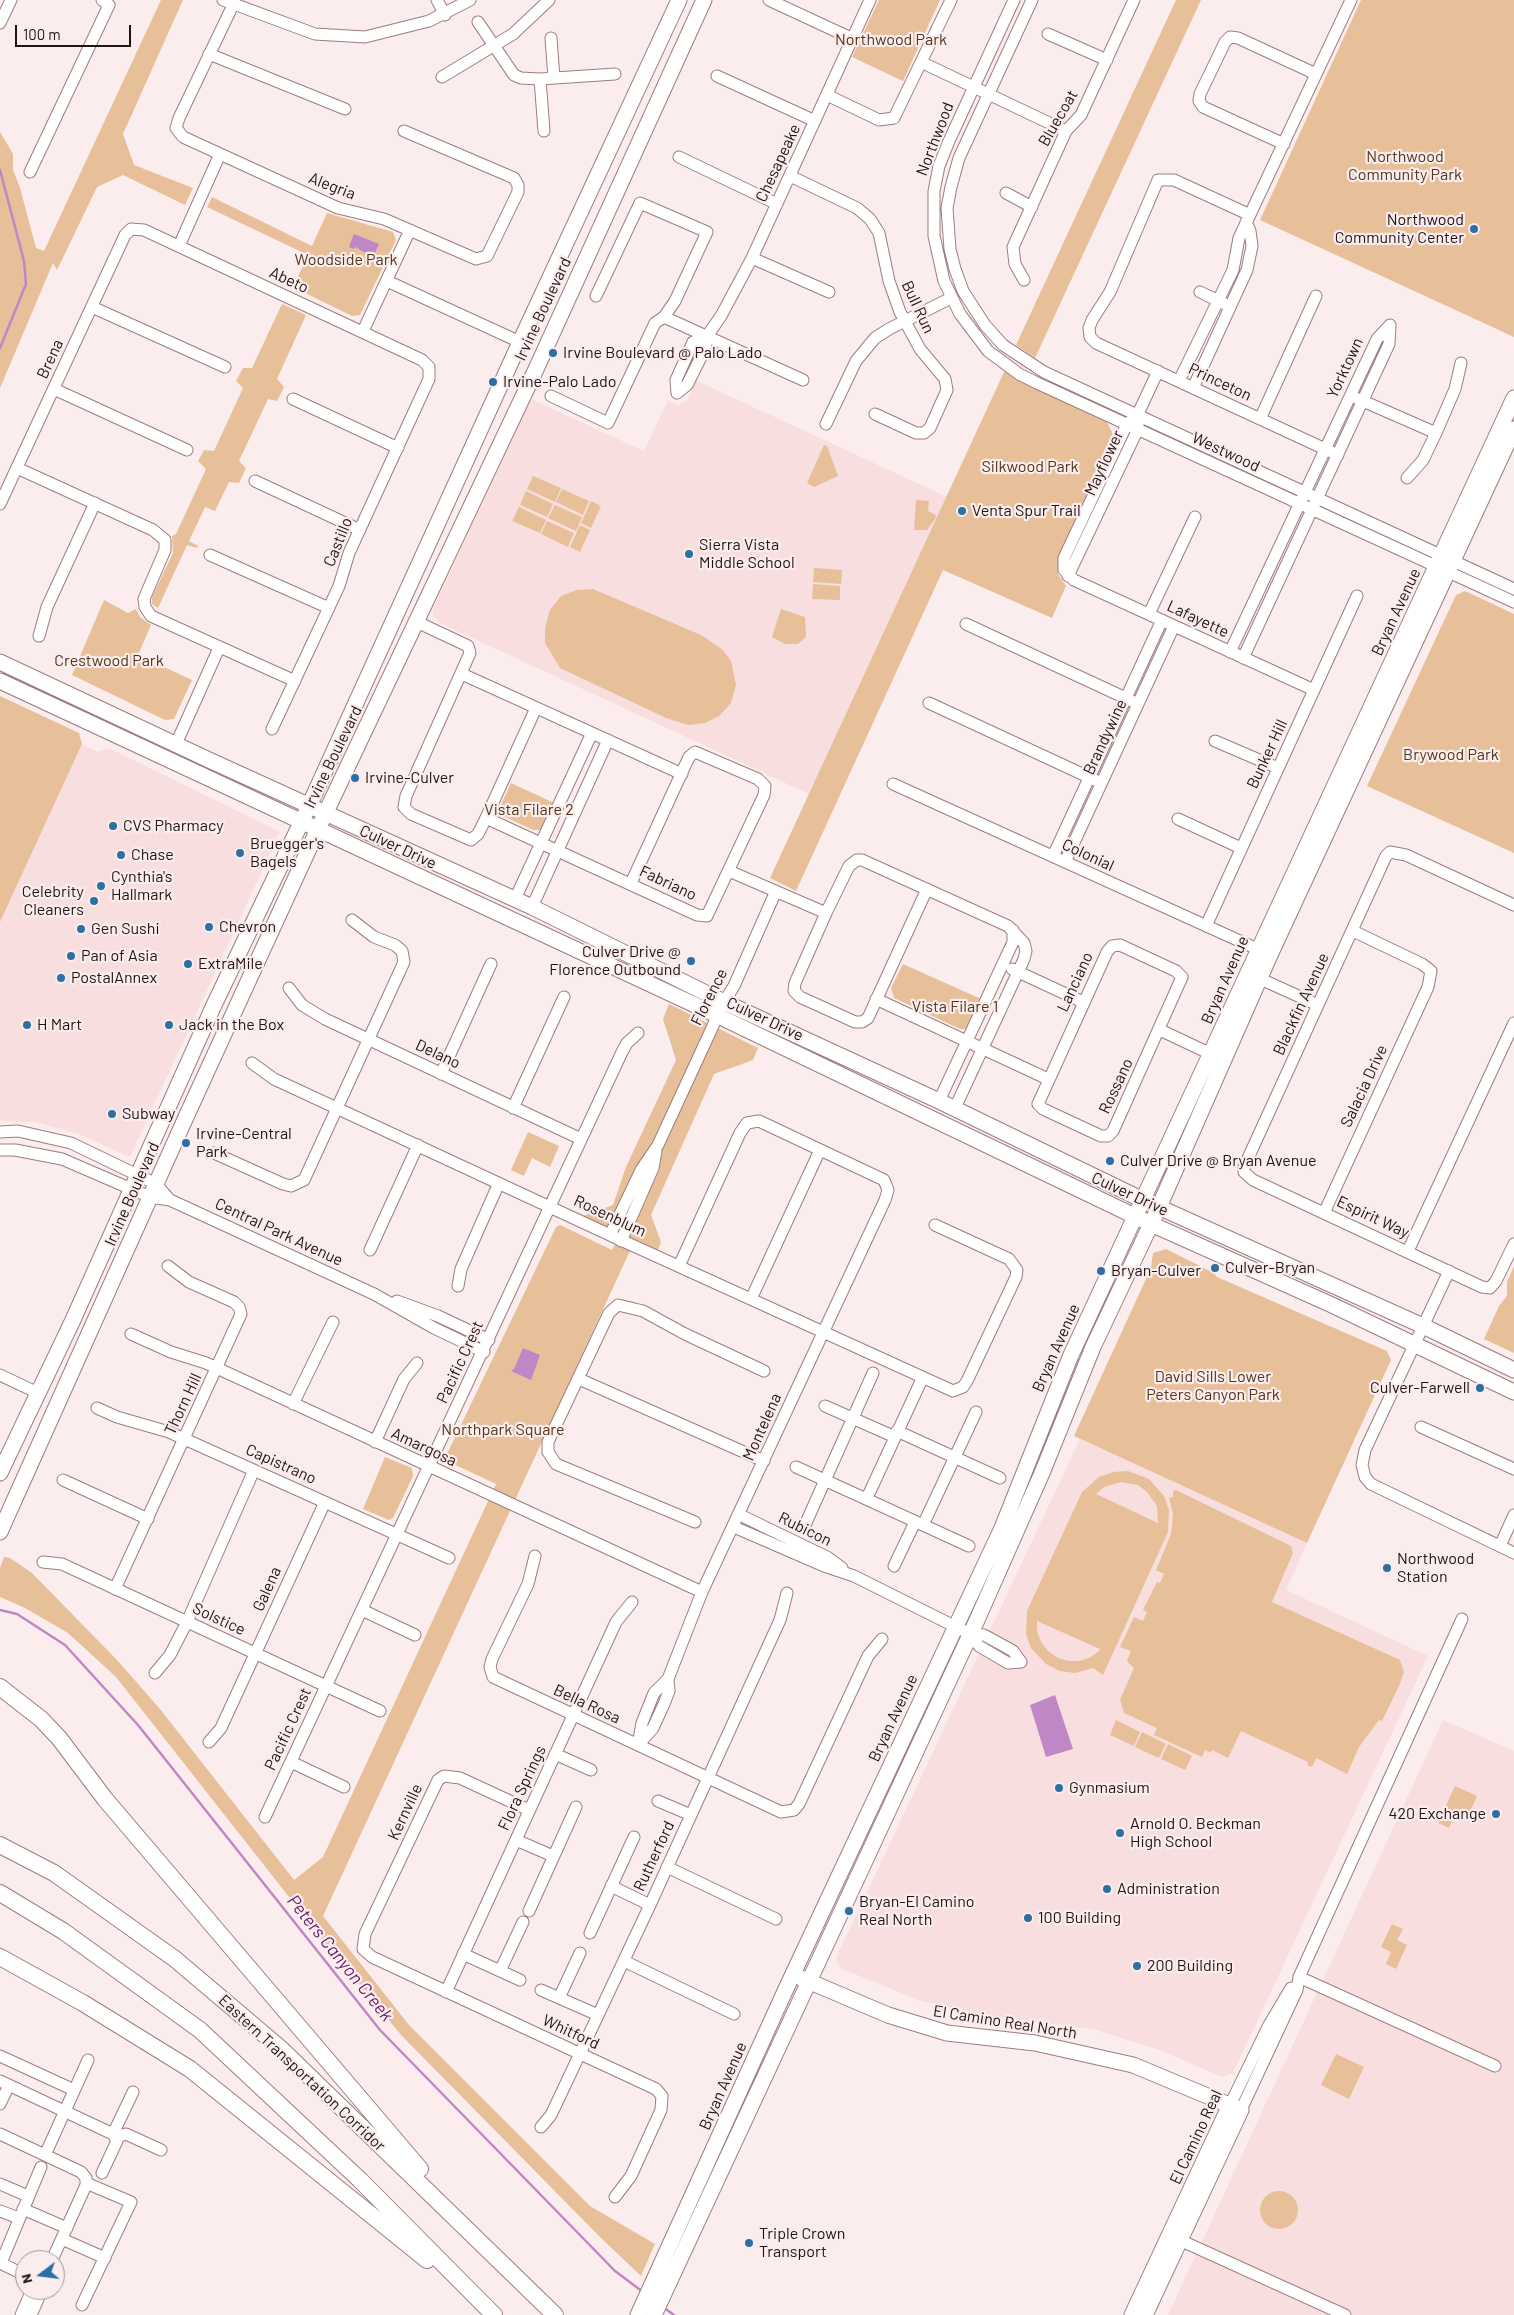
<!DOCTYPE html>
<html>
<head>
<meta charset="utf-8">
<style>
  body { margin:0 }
  #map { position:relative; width:1514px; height:2315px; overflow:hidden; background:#fbeded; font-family:Barlow,sans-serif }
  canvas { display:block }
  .north { position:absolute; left:15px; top:2250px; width:50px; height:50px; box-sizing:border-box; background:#fbeded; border:1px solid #a39697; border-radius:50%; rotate:255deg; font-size:14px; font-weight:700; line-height:20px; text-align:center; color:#201415 }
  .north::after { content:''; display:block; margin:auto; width:18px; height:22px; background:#2b6fa4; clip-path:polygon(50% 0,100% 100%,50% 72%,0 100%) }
  .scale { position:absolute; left:15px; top:25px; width:116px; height:22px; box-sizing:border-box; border:2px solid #201415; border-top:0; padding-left:6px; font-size:15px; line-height:18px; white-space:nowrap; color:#201415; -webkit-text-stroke:4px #fbeded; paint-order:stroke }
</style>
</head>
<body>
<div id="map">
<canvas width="1514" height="2315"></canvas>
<div class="north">N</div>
<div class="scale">100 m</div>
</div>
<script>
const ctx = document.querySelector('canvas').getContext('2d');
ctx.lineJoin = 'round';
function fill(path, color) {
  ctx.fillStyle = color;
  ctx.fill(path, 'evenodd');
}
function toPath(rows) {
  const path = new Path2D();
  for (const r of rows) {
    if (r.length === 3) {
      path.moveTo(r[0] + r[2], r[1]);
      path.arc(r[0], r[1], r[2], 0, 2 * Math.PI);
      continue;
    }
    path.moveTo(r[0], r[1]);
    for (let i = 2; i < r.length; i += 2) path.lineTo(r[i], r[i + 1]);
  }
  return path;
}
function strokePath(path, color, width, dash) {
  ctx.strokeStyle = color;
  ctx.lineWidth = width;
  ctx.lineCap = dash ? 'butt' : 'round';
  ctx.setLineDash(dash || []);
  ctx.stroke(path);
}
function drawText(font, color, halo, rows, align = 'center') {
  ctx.font = font + ' Barlow,sans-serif';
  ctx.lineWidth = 4.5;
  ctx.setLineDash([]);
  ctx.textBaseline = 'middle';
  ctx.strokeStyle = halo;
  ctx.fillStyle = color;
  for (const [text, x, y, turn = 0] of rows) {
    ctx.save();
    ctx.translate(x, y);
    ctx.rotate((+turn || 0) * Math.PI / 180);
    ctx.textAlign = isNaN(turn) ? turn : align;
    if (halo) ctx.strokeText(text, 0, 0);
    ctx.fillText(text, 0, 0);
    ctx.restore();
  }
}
fill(toPath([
  [695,380,947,497,809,794,438,622,433,615,433,609,531,399,644,451,668,400,678,405,688,399],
  [82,744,98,752,109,748,280,832,130,1157,78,1134,35,1122,0,1121,0,922],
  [1080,1439,1307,1543,1286,1590,1428,1656,1233,2073,1222,2077,1162,2051,1096,2030,987,2015,921,2001,840,1968,836,1958],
  [1443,1720,1514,1751,1514,2315,1168,2315]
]), '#f9dedf');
fill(toPath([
  [161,0,183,0,123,134,134,165,193,188,185,205,123,175,97,187,57,270,53,263,0,388,0,132,13,154,13,170,20,188,36,248,44,251],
  [879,0,940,0,903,81,852,57],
  [1176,0,1201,0,1035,358,1016,345],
  [1361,0,1514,0,1514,337,1260,220],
  [212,197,312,246,327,213,393,232,396,240,360,315,352,316,293,287,308,255,207,207],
  [282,304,306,315,277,379,284,387,277,401,268,399,239,461,246,468,239,483,229,482,215,511,205,507,189,541,198,546,197,548,187,545,158,608,152,604,152,597,173,553,172,536,176,534,206,469,198,461,204,450,214,451,243,388,236,381,243,368,252,368],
  [1005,370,1026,383,1107,422,1114,436,1058,558,1058,574,1066,586,1052,618,943,570,796,891,770,878],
  [824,445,827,446,838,476,814,487,807,483],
  [533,476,561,488,555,502,527,489],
  [562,489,589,501,583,515,556,502],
  [526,491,553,504,547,517,520,505],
  [916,500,929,501,928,511,936,515,935,519,927,530,914,530],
  [591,501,601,506,591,528,581,523],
  [555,505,582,517,576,531,548,518],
  [519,507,546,520,540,533,512,521],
  [547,521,574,533,568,547,541,534],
  [580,525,590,530,580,552,570,547],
  [814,568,842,570,841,584,813,582],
  [813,584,840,586,840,600,812,599],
  [593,589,701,635,723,650,731,661,736,685,731,703,719,716,705,723,688,725,666,718,560,668,545,643,545,628,550,610,561,596,577,590],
  [1465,591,1514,614,1514,853,1367,786,1456,595],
  [104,600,128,613,136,609,140,617,151,625,138,655,192,680,174,719,165,720,72,675],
  [781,609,805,617,806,637,798,644,785,644,772,637],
  [0,696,79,733,82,744,0,922],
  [511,783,554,803,542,830,533,830,501,815,499,809],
  [903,964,981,999,966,1029,960,1029,894,998,891,988],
  [669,1004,758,1048,753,1060,714,1074,651,1215,661,1242,658,1250,635,1240,323,1916,409,2025,590,2206,655,2244,641,2276,600,2237,402,2036,337,1958,116,1677,68,1633,25,1608,0,1597,0,1568,4,1557,10,1558,32,1573,118,1661,160,1709,294,1880,323,1857,496,1484,449,1462,446,1456,556,1227,560,1225,612,1250,620,1234,583,1216,613,1205,626,1167,676,1060,663,1019],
  [528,1132,559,1146,550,1167,532,1158,524,1176,511,1170],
  [1166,1249,1214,1273,1217,1277,1387,1351,1391,1360,1307,1543,1074,1436,1151,1268,1153,1253],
  [1514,1266,1514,1353,1484,1339,1499,1306,1507,1296,1507,1282],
  [385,1457,412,1468,413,1476,393,1518,389,1520,363,1509],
  [1128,1471,1149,1479,1164,1496,1169,1510,1168,1532,1103,1675,1093,1668,1075,1673,1060,1671,1046,1664,1031,1648,1026,1634,1027,1611,1082,1492,1099,1477,1113,1472],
  [1121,1482,1138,1485,1147,1492,1157,1506,1158,1523,1096,1494,1104,1487],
  [1037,1621,1100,1649,1100,1650,1091,1657,1080,1661,1069,1661,1058,1658,1048,1651,1041,1642,1037,1631],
  [1176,1490,1291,1546,1293,1553,1272,1602,1400,1660,1404,1672,1399,1686,1382,1721,1379,1720,1359,1747,1347,1774,1316,1758,1312,1767,1307,1765,1308,1762,1241,1731,1228,1758,1212,1750,1211,1753,1205,1750,1202,1757,1154,1735,1157,1728,1124,1713,1120,1700,1134,1668,1127,1661,1131,1651,1120,1647,1134,1617,1143,1621,1147,1612,1143,1610,1157,1582,1160,1583,1164,1574,1156,1570,1171,1534,1173,1514,1169,1498,1173,1497,1173,1491],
  [1116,1720,1140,1732,1134,1746,1110,1735],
  [1142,1732,1166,1744,1159,1758,1135,1747],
  [1168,1744,1192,1756,1185,1770,1161,1759],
  [1455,1786,1477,1796,1469,1814,1457,1809,1449,1828,1438,1823],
  [1392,1924,1403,1929,1397,1940,1407,1945,1396,1969,1386,1964,1391,1952,1381,1947],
  [1336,2054,1364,2067,1349,2099,1321,2085],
  [1279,2210,19]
]), '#e7bf98');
fill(toPath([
  [354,234,379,244,373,257,355,247,354,249,349,247],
  [523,1348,540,1355,531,1380,511,1371,514,1369],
  [1055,1695,1073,1749,1046,1757,1030,1705]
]), '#c087c6');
strokePath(toPath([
  [0,170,24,261,26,284,0,348],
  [0,1610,17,1614,65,1645,138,1725,380,2030,615,2271,643,2292],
  [663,2307,674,2315]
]), '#c087c6', 2.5);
const minor = toPath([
  [223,0,315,34,365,37,429,21,470,0],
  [437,0,445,15],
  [769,0,853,39],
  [1014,0,949,141,939,166,934,191,934,236,944,281,960,314,988,351,1019,374,1037,383,1514,602],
  [1032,0,959,158,951,187,947,208,950,249,955,269,963,291,985,325,1003,345,1044,372,1514,589],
  [233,5,179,118,176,128,183,137,338,208,384,219,476,259,487,256,518,192,518,185,514,178,404,131],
  [478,22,514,75,521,78,540,79,615,74],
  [0,23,11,0],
  [1048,34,1107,60],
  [551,38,554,78],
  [209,54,345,109],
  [923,63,1066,131],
  [717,76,815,121],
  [442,77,513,34,549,0],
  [540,79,544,131],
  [827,95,879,120,894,118,951,0],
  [1284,144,1203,107,1199,101,1200,94,1225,42,1230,37,1238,38,1316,74],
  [679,157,777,204],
  [30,172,109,5,102,0],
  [790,176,857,208,870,219,879,233,889,281,900,312,920,349,945,379,947,390,930,428,924,433,916,433,875,414],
  [1006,193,1032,207],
  [1250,215,1174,180,1158,180,1110,292,1092,320,1089,328,1090,337,1096,343,1338,455],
  [179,246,220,154],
  [752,258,829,292],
  [1024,280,1015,264,1013,247,1066,131,1081,115,1134,0],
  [387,281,520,342],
  [1200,292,1225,304],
  [92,307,225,367],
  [664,317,803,380],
  [363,331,410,230],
  [1158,371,1137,416,1127,424,1064,558,1064,570,1074,580,1314,690],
  [1179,381,1233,270,1239,238,1351,0],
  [1193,388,1247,270,1252,246,1250,231,1246,222],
  [54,389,187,450],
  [677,393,687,385,705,349,707,336,721,316,752,258,870,0],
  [677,393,676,380,693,342,707,336],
  [551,396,608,423,655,323,664,317,675,301,707,232,640,203,596,296],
  [1356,398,1436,433],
  [293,399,398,448],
  [1260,419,1316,296],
  [826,424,856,361,875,338,889,329,951,298],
  [17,468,153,530,165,540,165,550,144,599,145,607,151,616,295,681],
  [1407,478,1423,460,1436,433,1455,389,1461,363],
  [255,481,360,530],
  [0,504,125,235,131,229,144,230,422,360,429,367,429,379,349,553,339,586,272,729],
  [210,555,329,608],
  [1068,576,1138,429,1138,423],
  [1149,614,1195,517],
  [417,622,468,646,470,653,406,796,404,807,411,814,471,840,478,834,486,818,536,708],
  [966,624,1132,701],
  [39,636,47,607,95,503],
  [1230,652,1377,339,1390,325],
  [1243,658,1389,344,1390,325],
  [462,674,682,774],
  [929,703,1095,780],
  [1215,741,1278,768],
  [176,744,219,648],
  [893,784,1264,952],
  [486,818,697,915,707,916,764,795,765,786,758,779,695,752,689,757,631,883],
  [1178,819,1241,848],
  [1053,856,1162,620],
  [1065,862,1174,626],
  [729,871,826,913],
  [927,889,868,1018,862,1022,855,1022,800,997,794,991,795,983,826,913,849,866,857,860,862,860,1008,926,1024,943,1026,951,1024,959,955,1108],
  [515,899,592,733],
  [1514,905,1406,855,1390,852,1386,856,1244,1167,1244,1172,1253,1180,1482,1287,1490,1288,1496,1281,1514,1244],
  [532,907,608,740],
  [1206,926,1357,596],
  [1120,945,1176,971,1182,977,1113,1131,1108,1136,1101,1136,1043,1109,1038,1104,1107,952,1112,946,1120,945],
  [1012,969,1083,1002],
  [1254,976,1318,1005],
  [289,988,302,1005,325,1019,581,1139],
  [876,999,1048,1079],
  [1160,1030,1211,1054],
  [252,1063,274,1079,623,1241,953,1391,963,1387,967,1381,1016,1277,1017,1270,1009,1259,935,1225],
  [441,1074,491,964],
  [939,1101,1013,942,1013,930],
  [513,1108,564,997],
  [0,1132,18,1131,71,1143,156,1184,170,1200],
  [0,1150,15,1150,62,1159,150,1197,170,1200,374,1294,434,1328,484,1352],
  [214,1153,283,1184,291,1186,304,1180,404,962,402,951,395,945,374,937,352,920],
  [1324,1213,1428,987,1431,971,1422,964,1353,931],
  [610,1235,641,1170,658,1145,724,1002,734,986,776,891],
  [621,1241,653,1168,656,1151],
  [370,1250,418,1145],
  [1408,1251,1514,1023],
  [1449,1271,1365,1450,1362,1465,1365,1477,1371,1484,1514,1553],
  [458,1286,461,1269,499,1183],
  [751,1299,820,1150],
  [397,1301,438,1316,489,1340],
  [131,1334,171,1352,206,1363,702,1592],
  [0,1375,38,1393],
  [579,1379,764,1461],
  [293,1404,333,1322],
  [825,1406,895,1437],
  [97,1408,117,1417,169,1432,449,1558],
  [1421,1427,1514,1469],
  [897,1431,1000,1478],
  [375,1442,404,1379,417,1363],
  [796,1467,969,1546],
  [63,1480,148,1519],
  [867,1498,922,1379],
  [740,1515,827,1557,842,1568],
  [695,1522,556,1464,548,1452,548,1442,609,1313,618,1305,643,1311,685,1334,764,1371],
  [805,1525,873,1373],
  [923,1525,976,1412],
  [734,1527,824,1566,854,1576,970,1634,984,1635,1013,1651,1021,1662],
  [1500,1546,1514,1515],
  [535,1556,528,1584,492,1659,490,1667,493,1677,781,1812,794,1810,799,1804,868,1656,882,1639],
  [43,1562,62,1564,380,1711],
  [894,1566,915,1522],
  [115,1589,241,1314,239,1307,234,1302,189,1282,168,1266],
  [362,1610,415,1635],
  [970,1634,979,1646,1008,1663,1021,1662],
  [155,1673,170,1655,187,1622,254,1470],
  [209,1742,221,1728,325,1502],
  [638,1745,642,1723,654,1693,668,1679,702,1592,885,1200,888,1190,884,1180,759,1121,747,1123,740,1133,679,1266],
  [638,1745,653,1728,664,1704,669,1691,668,1679],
  [555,1754,591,1770],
  [291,1762,344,1787],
  [658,1801,691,1815],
  [529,1810,460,1778,444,1776,438,1780,365,1934,363,1949,372,1957,656,2089,662,2096,661,2110,631,2176,615,2197],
  [265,1817,622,1052,627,1043,638,1033],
  [516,1840,553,1856],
  [667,1867,776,1919],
  [611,1886,650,1905],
  [529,1911,576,1807],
  [590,1933,634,1837],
  [463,1954,520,1980],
  [624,1961,734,2014],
  [500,1971,523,1922],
  [1299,1977,1495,2066],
  [541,1990,598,2015],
  [446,1992,616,1622,632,1602],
  [559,1998,580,1953],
  [0,2056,74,2090],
  [0,2081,113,2134,117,2141,102,2173],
  [0,2104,9,2085],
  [1230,2105,1269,2025,1291,1988],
  [1241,2110,1297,1990,1299,1977,1462,1619],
  [541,2127,551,2115,650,1905,780,1620,787,1593],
  [0,2134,81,2172,86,2178,86,2183,131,2202,82,2305],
  [113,2134,133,2092],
  [116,2137,126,2134,161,2150],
  [45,2155,88,2060],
  [0,2184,28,2196],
  [23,2209,67,2228],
  [0,2211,19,2218],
  [1173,2237,1345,2315],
  [62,2239,105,2258],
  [52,2260,87,2183],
  [0,2263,25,2275],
  [1,2263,41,2167],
  [21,2315,32,2290],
  [31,2315,42,2290]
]);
const major = toPath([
  [0,662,209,760,532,907,724,1002,939,1101,1143,1200,1423,1326,1514,1370],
  [0,681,708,1011,1151,1224,1332,1305,1514,1392],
  [0,1473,72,1322,214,1005,309,806,526,329,679,0],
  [0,1532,186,1117,318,829,537,367,704,0],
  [801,1978,888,2015,947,2033,1035,2043,1133,2065,1241,2110,1145,2315],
  [638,2315,785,1991,1002,1528,1071,1355,1514,398],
  [654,2315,977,1620,1042,1473,1093,1347,1159,1207,1270,955,1514,429],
  [1132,2315,1230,2105]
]);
const highway = toPath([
  [0,1687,41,1719,59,1738,105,1799,420,2169],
  [0,1845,54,1873,175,1959,280,2048,555,2315],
  [0,1893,63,1931,200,2030,360,2180,494,2315],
  [0,1957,83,2003,190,2069,427,2260]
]);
strokePath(minor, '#9d7d7e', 13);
strokePath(major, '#9d7d7e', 17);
strokePath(highway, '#9d7d7e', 18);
strokePath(minor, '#fff', 11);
strokePath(major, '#fff', 15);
strokePath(highway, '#fff', 16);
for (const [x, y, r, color] of [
  [1474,229,5,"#2b6fa4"],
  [553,353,5,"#2b6fa4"],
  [493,382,5,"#2b6fa4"],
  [962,511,5,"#2b6fa4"],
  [689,554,5,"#2b6fa4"],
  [355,778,5,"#2b6fa4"],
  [113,826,5,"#2b6fa4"],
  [240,853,5,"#2b6fa4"],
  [121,855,5,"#2b6fa4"],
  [101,886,5,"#2b6fa4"],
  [94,901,5,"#2b6fa4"],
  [209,927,5,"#2b6fa4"],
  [81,929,5,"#2b6fa4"],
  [71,956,5,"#2b6fa4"],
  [691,961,5,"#2b6fa4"],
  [188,964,5,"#2b6fa4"],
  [61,978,5,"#2b6fa4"],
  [27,1025,5,"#2b6fa4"],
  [169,1025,5,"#2b6fa4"],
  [112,1114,5,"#2b6fa4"],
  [186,1143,5,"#2b6fa4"],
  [1110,1161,5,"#2b6fa4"],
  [1215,1268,5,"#2b6fa4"],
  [1101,1271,5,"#2b6fa4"],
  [1480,1388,5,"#2b6fa4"],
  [1387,1568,5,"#2b6fa4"],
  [1059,1788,5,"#2b6fa4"],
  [1496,1814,5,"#2b6fa4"],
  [1120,1833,5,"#2b6fa4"],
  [1107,1889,5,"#2b6fa4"],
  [849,1911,5,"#2b6fa4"],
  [1028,1918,5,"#2b6fa4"],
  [1137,1966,5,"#2b6fa4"],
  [749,2243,5,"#2b6fa4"]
]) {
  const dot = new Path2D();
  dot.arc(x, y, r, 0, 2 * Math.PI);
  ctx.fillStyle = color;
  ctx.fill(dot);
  strokePath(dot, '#fbeded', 2);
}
drawText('16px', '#51371b', '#fbeded', [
  ["Northwood Park",891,40],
  ["Northwood",1405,157],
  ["Community Park",1405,175],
  ["Woodside Park",346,260],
  ["Silkwood Park",1030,467],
  ["Crestwood Park",109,661],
  ["Brywood Park",1451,755],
  ["Vista Filare 2",529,810],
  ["Vista Filare 1",955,1007],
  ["David Sills Lower",1213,1377],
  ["Peters Canyon Park",1213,1395],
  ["Northpark Square",503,1430]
]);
drawText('16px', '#201415', '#fbeded', [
  ["Bluecoat",1058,118,-60],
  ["Northwood",935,139,-69],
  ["Chesapeake",778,163,-65],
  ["Alegria",332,186,21],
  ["Abeto",289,280,25],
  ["Bull Run",918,307,65],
  ["Irvine Boulevard",543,309,-65],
  ["Brena",50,359,-65],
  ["Yorktown",1345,368,-65],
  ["Princeton",1220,382,25],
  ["Westwood",1226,452,25],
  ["Mayflower",1104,463,-65],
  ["Castillo",338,542,-68],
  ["Bryan Avenue",1396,612,-65],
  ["Lafayette",1198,619,25],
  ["Brandywine",1105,737,-65],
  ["Bunker Hill",1267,754,-65],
  ["Irvine Boulevard",333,757,-64],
  ["Culver Drive",398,847,25],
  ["Colonial",1088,855,25],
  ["Fabriano",668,883,25],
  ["Bryan Avenue",1225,980,-66],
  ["Lanciano",1075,982,-65],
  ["Florence",709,997,-63],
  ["Blackfin Avenue",1301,1004,-65],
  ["Culver Drive",765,1019,25],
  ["Delano",438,1054,25],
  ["Rossano",1116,1086,-65],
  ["Salacia Drive",1364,1086,-65],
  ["Irvine Boulevard",132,1194,-66],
  ["Culver Drive",1130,1194,25],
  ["Rosenblum",610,1216,25],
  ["Espirit Way",1373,1217,25],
  ["Central Park Avenue",279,1232,25],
  ["Bryan Avenue",1056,1348,-66],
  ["Pacific Crest",460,1362,-65],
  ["Thorn Hill",183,1404,-65],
  ["Montelena",762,1427,-66],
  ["Amargosa",424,1447,25],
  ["Capistrano",281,1464,24],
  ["Rubicon",805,1529,26],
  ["Galena",267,1589,-66],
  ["Solstice",219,1619,25],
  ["Bella Rosa",587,1704,25],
  ["Bryan Avenue",893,1718,-65],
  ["Pacific Crest",288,1729,-65],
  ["Flora Springs",522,1788,-65],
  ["Kernville",405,1812,-65],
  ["Rutherford",654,1856,-65],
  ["El Camino Real North",1005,2022,9],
  ["Whitford",571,2032,25],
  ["Eastern Transportation Corridor",302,2073,43],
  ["Bryan Avenue",723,2086,-66],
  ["El Camino Real",1196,2137,-65]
]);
drawText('16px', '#201415', '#fbeded', [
  ["Northwood",1464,220,"right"],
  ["Community Center",1464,238,"right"],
  ["Irvine Boulevard @ Palo Lado",563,353],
  ["Irvine-Palo Lado",503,382],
  ["Venta Spur Trail",972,511],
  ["Sierra Vista",699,545],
  ["Middle School",699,563],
  ["Irvine-Culver",365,778],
  ["CVS Pharmacy",123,826],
  ["Bruegger's",250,844],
  ["Bagels",250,862],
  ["Chase",131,855],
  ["Cynthia's",111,877],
  ["Hallmark",111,895],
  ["Celebrity",84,892,"right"],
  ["Cleaners",84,910,"right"],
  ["Chevron",219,927],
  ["Gen Sushi",91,929],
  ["Culver Drive @",681,952,"right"],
  ["Florence Outbound",681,970,"right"],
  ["Pan of Asia",81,956],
  ["ExtraMile",198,964],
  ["PostalAnnex",71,978],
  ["H Mart",37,1025],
  ["Jack in the Box",179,1025],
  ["Subway",122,1114],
  ["Irvine-Central",196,1134],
  ["Park",196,1152],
  ["Culver Drive @ Bryan Avenue",1120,1161],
  ["Culver-Bryan",1225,1268],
  ["Bryan-Culver",1111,1271],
  ["Culver-Farwell",1470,1388,"right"],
  ["Northwood",1397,1559],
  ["Station",1397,1577],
  ["Gynmasium",1069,1788],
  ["420 Exchange",1486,1814,"right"],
  ["Arnold O. Beckman",1130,1824],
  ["High School",1130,1842],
  ["Administration",1117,1889],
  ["Bryan-El Camino",859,1902],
  ["Real North",859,1920],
  ["100 Building",1038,1918],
  ["200 Building",1147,1966],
  ["Triple Crown",759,2234],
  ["Transport",759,2252]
], 'left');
drawText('italic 18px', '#66226e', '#fbeded', [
  ["Peters Canyon Creek",340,1958,51]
]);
</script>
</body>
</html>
